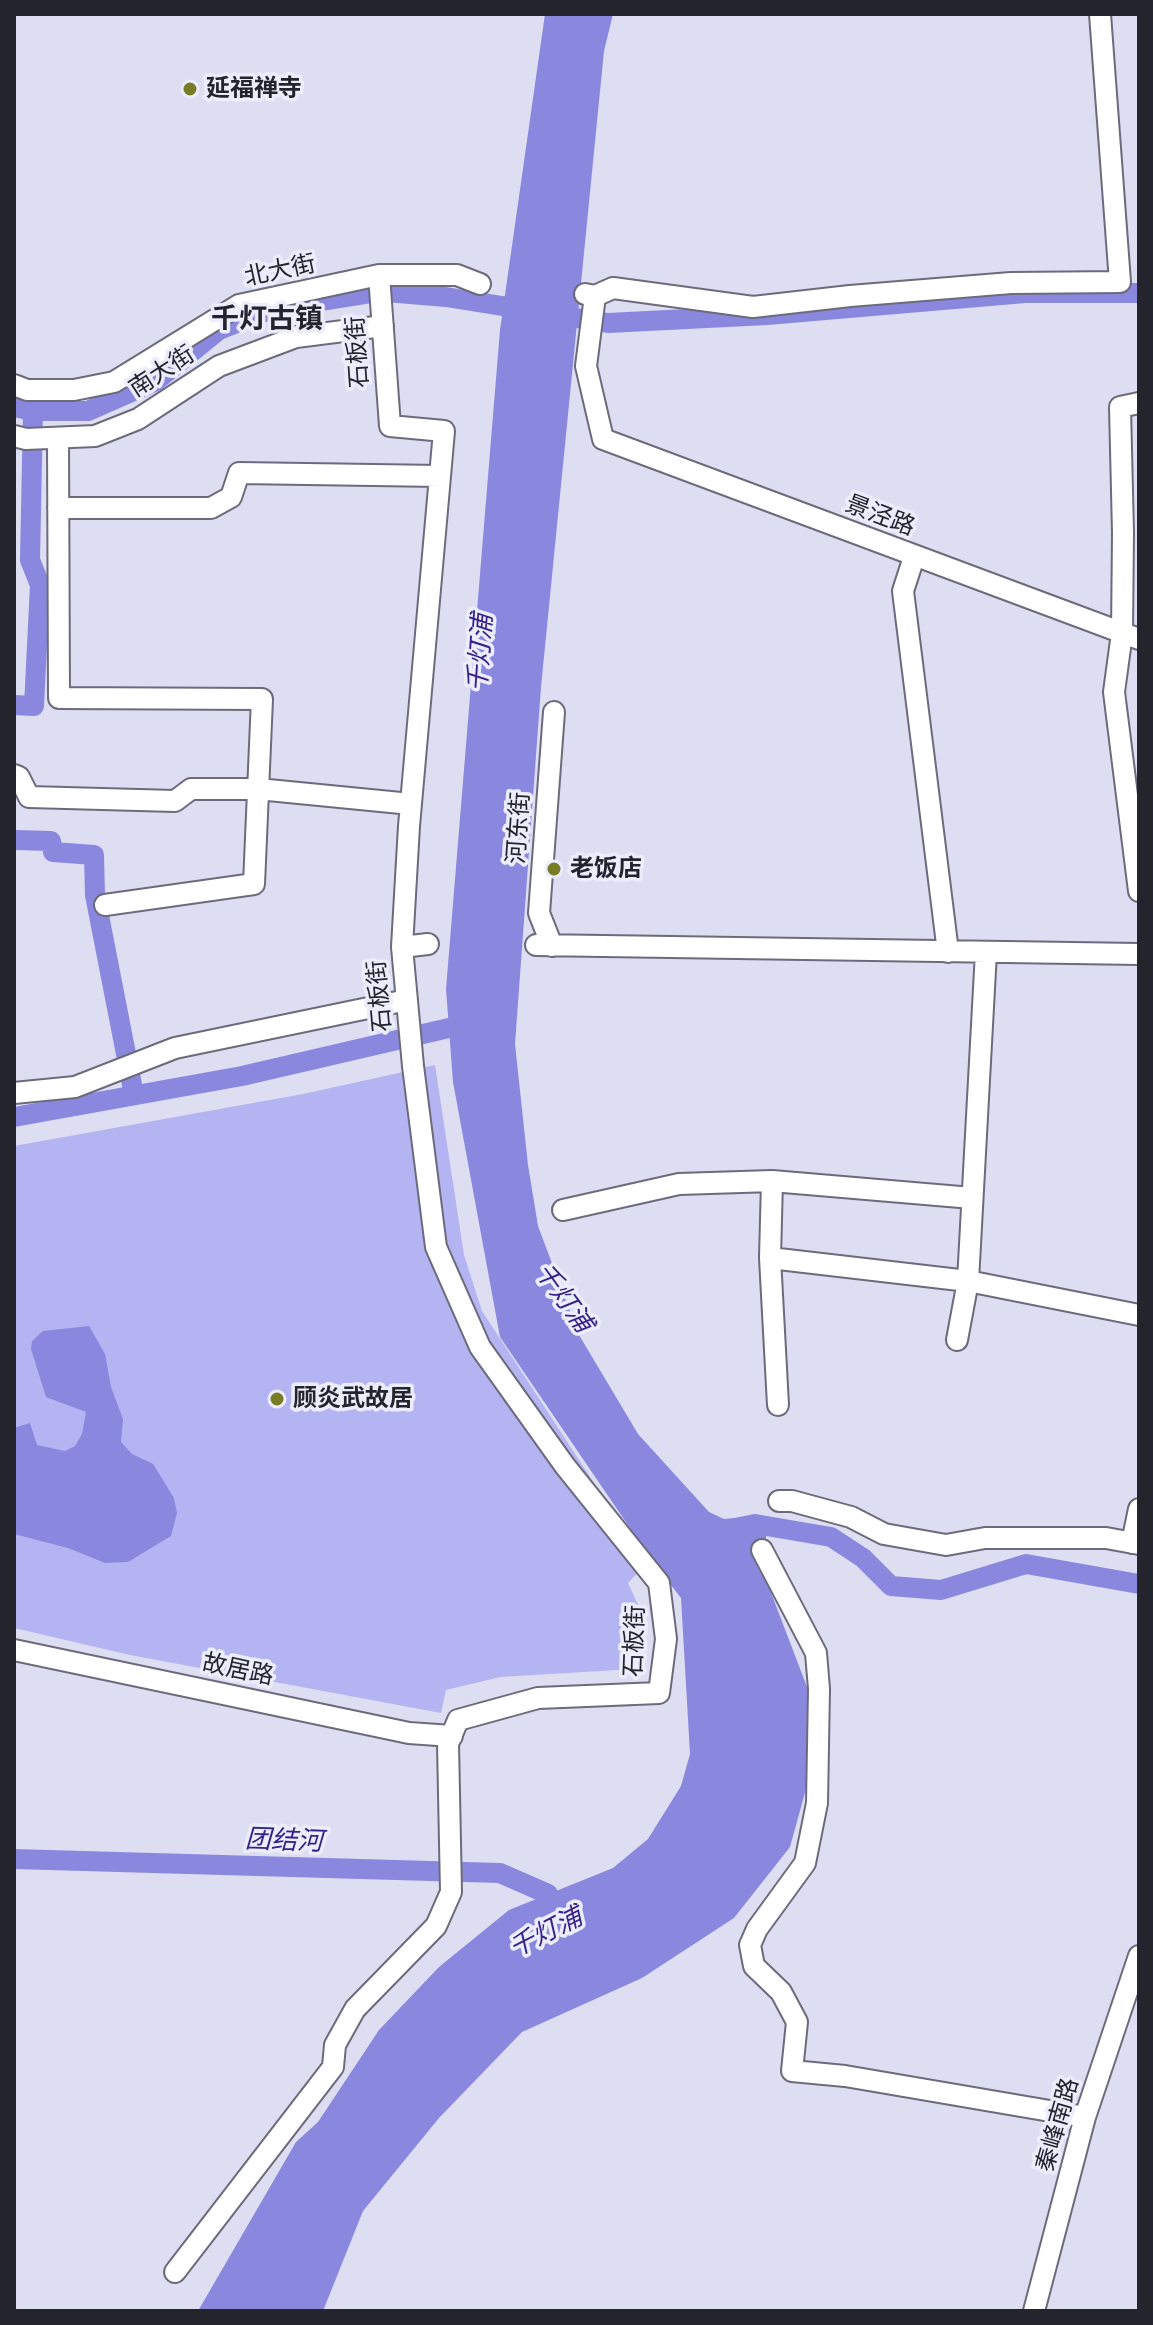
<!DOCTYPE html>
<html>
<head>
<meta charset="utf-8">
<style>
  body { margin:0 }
  #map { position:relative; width:1153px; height:2325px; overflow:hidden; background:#dedef2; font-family:"Work Sans",sans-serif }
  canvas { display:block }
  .frame { position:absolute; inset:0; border:16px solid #24252c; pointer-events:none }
</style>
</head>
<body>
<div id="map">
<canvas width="1153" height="2325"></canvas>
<div class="frame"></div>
</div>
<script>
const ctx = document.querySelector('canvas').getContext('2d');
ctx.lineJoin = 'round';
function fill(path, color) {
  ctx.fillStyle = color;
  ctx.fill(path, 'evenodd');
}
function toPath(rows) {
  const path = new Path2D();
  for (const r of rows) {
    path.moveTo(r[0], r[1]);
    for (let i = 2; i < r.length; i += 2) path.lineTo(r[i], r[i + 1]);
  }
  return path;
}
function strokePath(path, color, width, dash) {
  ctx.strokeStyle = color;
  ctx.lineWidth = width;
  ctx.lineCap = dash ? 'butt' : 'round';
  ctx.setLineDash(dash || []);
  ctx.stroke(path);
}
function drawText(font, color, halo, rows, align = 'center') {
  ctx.font = font + ' "Work Sans","Noto Sans SC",sans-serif';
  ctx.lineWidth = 7;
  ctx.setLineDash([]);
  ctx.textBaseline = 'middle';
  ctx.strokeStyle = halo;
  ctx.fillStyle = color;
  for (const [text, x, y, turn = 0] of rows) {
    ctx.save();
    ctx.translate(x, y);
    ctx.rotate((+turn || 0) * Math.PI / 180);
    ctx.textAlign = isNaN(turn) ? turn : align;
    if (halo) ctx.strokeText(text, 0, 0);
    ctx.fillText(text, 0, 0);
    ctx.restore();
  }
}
fill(toPath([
  [435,1065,464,1255,482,1311,596,1486,651,1559,628,1583,644,1618,635,1669,500,1677,446,1690,441,1713,130,1655,14,1628,14,1146,303,1094]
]), '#b4b4f2');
fill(toPath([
  [545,14,613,14,604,51,541,687,515,1044,528,1165,538,1226,579,1335,638,1434,709,1512,724,1519,754,1516,767,1528,766,1538,756,1548,757,1566,770,1590,812,1700,809,1778,790,1847,734,1918,642,1978,522,2032,439,2118,363,2211,323,2311,198,2311,296,2142,318,2122,379,2030,439,1967,509,1910,613,1868,648,1839,681,1786,690,1754,681,1598,651,1559,500,1337,453,1082,446,989,500,330],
  [89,1326,105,1354,111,1387,123,1419,121,1442,132,1454,153,1464,174,1498,177,1513,171,1536,128,1562,105,1563,68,1548,14,1534,14,1428,30,1423,37,1445,65,1451,75,1446,82,1434,86,1412,46,1397,31,1349,32,1341,43,1331]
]), '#8a87df');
strokePath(toPath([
  [386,292,446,297,608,323,767,315,1025,293,1139,293],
  [14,407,33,411,88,411,156,381,219,330,272,309,372,293],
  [14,705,34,706,40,585,30,560,33,411],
  [14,840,51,841,53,852,94,855,95,895,134,1095],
  [14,1117,242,1076,449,1028],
  [740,1527,755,1524,831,1537,863,1558,891,1586,941,1590,1026,1564,1139,1584],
  [14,1859,500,1873,548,1894]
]), '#8a87df', 20);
const minor = toPath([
  [585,294,595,296,586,366,603,439,1139,639],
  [595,296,613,288,753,307,850,296,1011,283,1120,282,1100,14],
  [14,385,27,390,74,390,114,382,239,305,379,275,457,275,480,284],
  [1139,403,1120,407,1123,533,1122,633,1114,692,1139,891],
  [14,436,26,439,95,436,138,419,219,366,296,337,383,326],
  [58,439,59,698,262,699,254,884,105,905],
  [58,508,211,508,231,497,239,473,440,476],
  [914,557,903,591,948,952],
  [14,775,19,777,29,797,175,801,191,789,258,789,411,804],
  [536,945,1139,954],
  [552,946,539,913,554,712],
  [402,947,428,944],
  [14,1093,75,1087,175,1048,407,1000],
  [772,1181,770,1258,778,1405],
  [563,1210,679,1184,772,1181,972,1198],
  [770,1258,968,1281,1139,1315],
  [957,1340,968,1281,986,952],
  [779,1501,792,1501,851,1517,884,1534,946,1545,985,1538,1106,1538,1139,1544],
  [1132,1543,1139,1509],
  [762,1550,816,1653,819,1689,817,1803,805,1863,757,1929,750,1945,754,1966,781,1992,797,2022,792,2071,845,2076,1085,2117],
  [14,1650,409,1733,452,1736],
  [175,2272,333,2067,335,2045,355,2009,436,1926,451,1892,448,1744,458,1720,538,1698,659,1693,666,1639,659,1583,565,1466,480,1347,436,1247,413,1066,402,947,409,826,444,431,390,426,379,275],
  [1034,2311,1085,2117,1139,1956]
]);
strokePath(minor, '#6b6b7c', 24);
strokePath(minor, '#fff', 20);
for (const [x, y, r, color] of [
  [190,89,8,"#787c25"],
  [554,869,8,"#787c25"],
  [277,1399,8,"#787c25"]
]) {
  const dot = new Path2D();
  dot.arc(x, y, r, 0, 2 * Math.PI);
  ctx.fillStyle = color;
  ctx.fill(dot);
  strokePath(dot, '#ebecfc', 3);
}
drawText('bold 24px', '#24252c', '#ebecfc', [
  ["延福禅寺",206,89],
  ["老饭店",570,869],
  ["顾炎武故居",293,1399]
], 'left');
drawText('24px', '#24252c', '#ebecfc', [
  ["北大街",280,271,-12],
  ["石板街",358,352,-94],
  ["南大街",162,372,-33],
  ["景泾路",880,516,21],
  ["河东街",519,828,-86],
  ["石板街",380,996,-95],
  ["石板街",635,1641,-88],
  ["故居路",238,1670,12],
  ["秦峰南路",1058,2125,-74]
]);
drawText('italic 26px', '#372288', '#ebecfc', [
  ["千灯浦",481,653,-86],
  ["千灯浦",563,1298,54],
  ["团结河",284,1841,2],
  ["千灯浦",546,1933,-27]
]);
drawText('bold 28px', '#24252c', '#ebecfc', [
  ["千灯古镇",267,320]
]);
</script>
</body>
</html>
